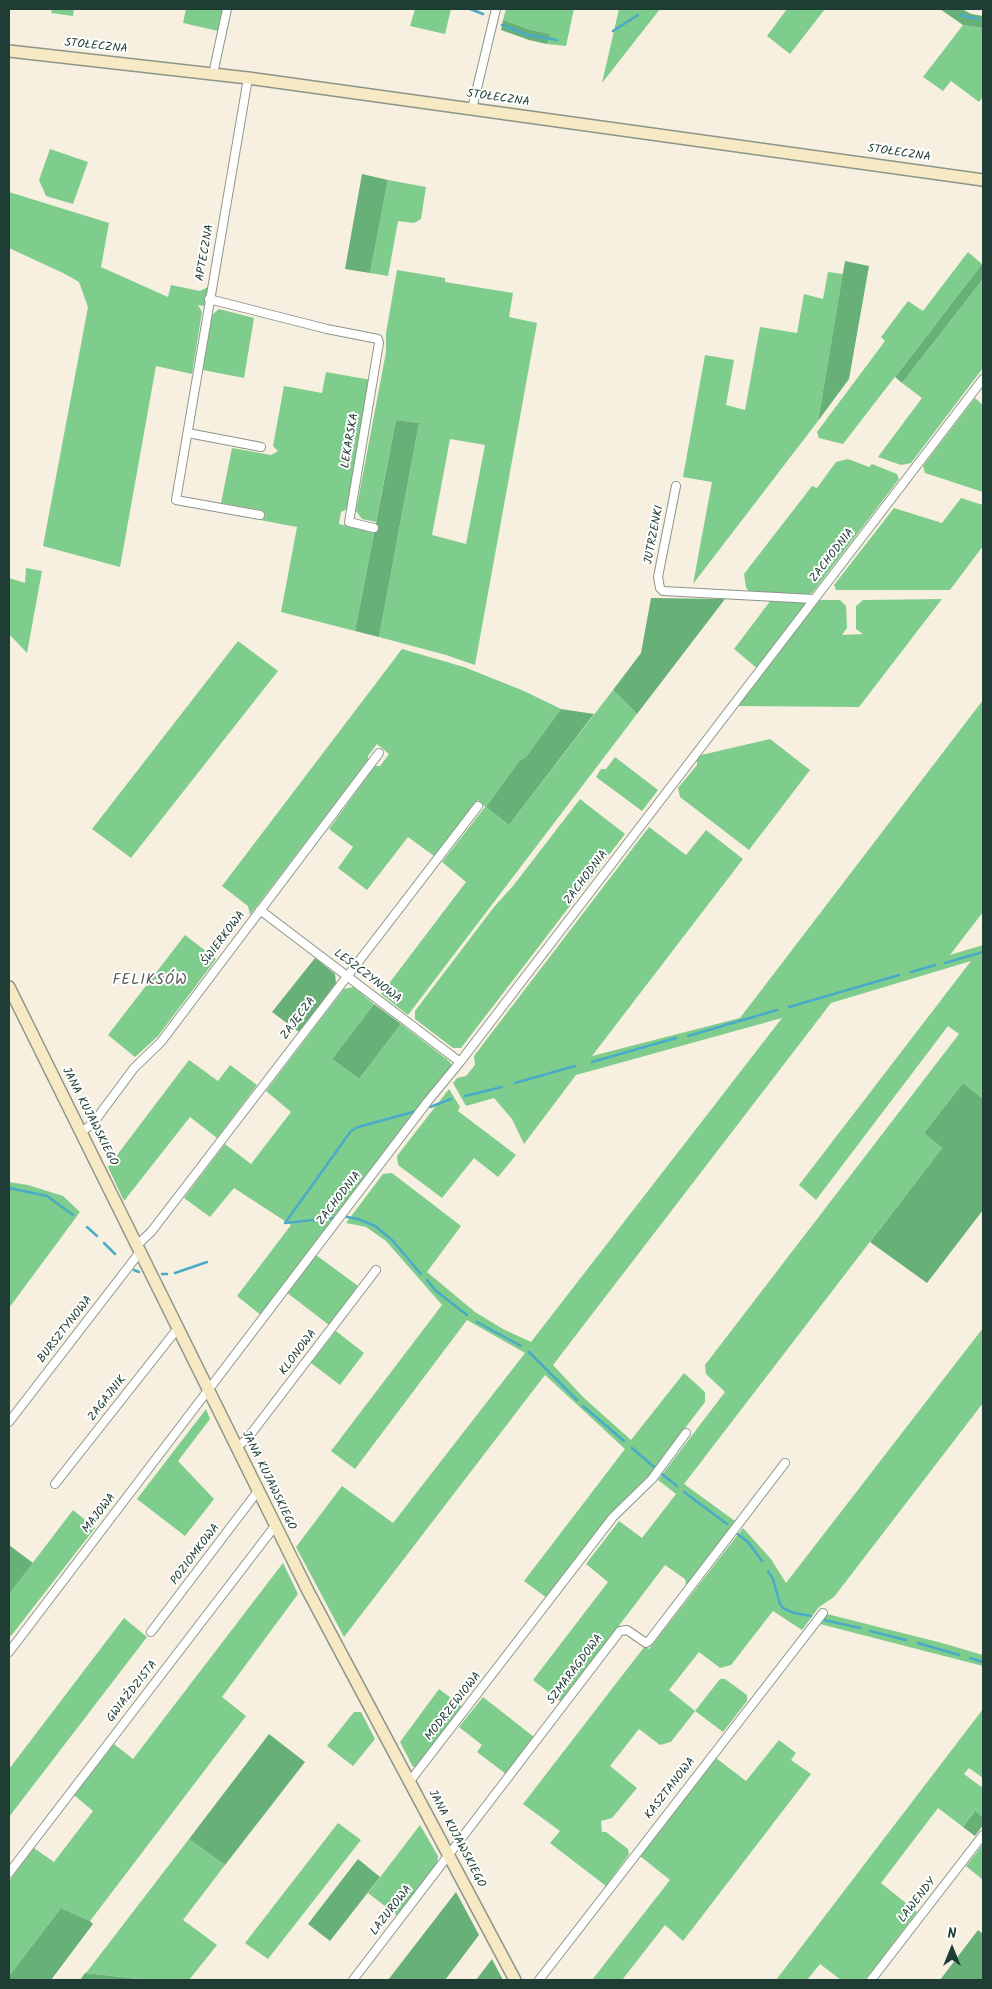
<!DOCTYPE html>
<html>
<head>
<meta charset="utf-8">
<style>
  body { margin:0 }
  #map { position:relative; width:992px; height:1989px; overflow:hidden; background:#f7efdf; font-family:Kalam,sans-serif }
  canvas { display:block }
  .frame { position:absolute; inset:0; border:10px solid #1f3d34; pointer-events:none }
  .north { position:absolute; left:927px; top:1924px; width:50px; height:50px; -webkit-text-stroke:4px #fff; paint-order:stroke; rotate:0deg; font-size:14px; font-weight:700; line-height:20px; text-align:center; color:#1f3d34 }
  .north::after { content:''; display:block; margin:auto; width:18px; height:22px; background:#1f3d34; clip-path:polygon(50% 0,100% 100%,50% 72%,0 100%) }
</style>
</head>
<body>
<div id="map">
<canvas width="992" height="1989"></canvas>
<div class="frame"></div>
<div class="north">N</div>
</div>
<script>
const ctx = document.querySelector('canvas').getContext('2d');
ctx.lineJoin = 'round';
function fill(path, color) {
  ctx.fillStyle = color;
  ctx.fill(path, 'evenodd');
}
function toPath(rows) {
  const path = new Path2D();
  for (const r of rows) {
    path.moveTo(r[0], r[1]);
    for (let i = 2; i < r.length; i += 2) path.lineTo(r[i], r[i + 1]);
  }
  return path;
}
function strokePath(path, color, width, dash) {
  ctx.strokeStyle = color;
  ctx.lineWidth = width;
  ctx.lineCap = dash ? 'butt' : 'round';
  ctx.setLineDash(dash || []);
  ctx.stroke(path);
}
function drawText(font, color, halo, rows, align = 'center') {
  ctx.font = font + ' Kalam,sans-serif';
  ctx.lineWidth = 4;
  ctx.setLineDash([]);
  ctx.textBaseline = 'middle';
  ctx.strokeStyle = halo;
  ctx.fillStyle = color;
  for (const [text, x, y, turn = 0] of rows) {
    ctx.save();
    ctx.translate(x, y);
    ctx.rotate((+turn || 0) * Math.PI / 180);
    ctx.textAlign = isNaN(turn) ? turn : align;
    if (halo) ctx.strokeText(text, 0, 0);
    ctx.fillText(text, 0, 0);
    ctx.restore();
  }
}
fill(toPath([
  [52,9,74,9,73,16,51,13],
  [186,9,223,9,218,31,183,23],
  [415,9,451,9,445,34,410,26],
  [506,9,574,9,566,46,547,44,549,34,531,30,503,20],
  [619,9,660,9,602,83],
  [787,9,825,9,790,54,767,36],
  [963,25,983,28,983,97,979,102,951,81,943,91,923,77],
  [50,149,88,162,73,204,46,196,39,180],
  [388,180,426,187,421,219,414,223,398,221,388,276,370,273],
  [9,192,109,223,101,267,168,297,171,285,200,291,208,287,204,306,198,305,202,312,192,374,156,366,120,567,43,546,88,307,79,282,63,273,9,248],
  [968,252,982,264,843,444,819,438,817,432,885,341,881,337,908,301,923,311],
  [397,270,445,278,445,282,513,293,509,317,537,323,475,665,446,655,379,637,419,423,396,420,376,522,362,519,356,511,386,352,386,333],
  [450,439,485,445,466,544,432,535],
  [828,272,843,274,818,421,693,584,712,482,683,477,705,355,734,360,726,405,745,410,760,327,797,333,804,294,823,299],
  [983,279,983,368,911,463,901,465,878,457,922,398,902,383],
  [219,309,254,318,244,378,203,370,212,315],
  [326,372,371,380,347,509,341,512,339,524,374,533,355,631,281,612,297,527,260,520,266,516,261,510,221,503,232,448,271,455,278,451,273,446,284,386,322,393],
  [975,398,983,405,983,492,925,473,923,466],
  [848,459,869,467,872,464,897,474,899,479,813,592,809,595,749,592,746,587,744,574,812,486,817,488,836,462],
  [961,498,983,505,983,546,950,590,836,590,834,585,894,508,942,523],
  [26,568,42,571,27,653,11,636,9,637,9,578,25,583],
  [942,599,859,707,735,706,816,600,840,600,846,606,847,628,842,635,863,634,856,629,856,606,863,600],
  [771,600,804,601,805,607,758,669,734,649],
  [238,641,278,671,131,858,92,829],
  [402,649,464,667,524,691,561,709,531,750,526,757,520,760,486,807,509,825,613,690,637,714,408,1015,381,994,466,882,442,862,485,807,478,800,434,856,408,837,367,890,338,868,353,847,329,829,375,766,380,766,389,754,377,744,368,756,368,760,250,915,248,906,222,886],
  [983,700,983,912,950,955,983,945,983,1099,963,1083,924,1133,942,1148,684,1484,735,1521,686,1585,685,1579,665,1565,561,1702,533,1680,608,1582,586,1564,619,1521,642,1538,676,1494,658,1480,725,1392,706,1374,705,1365,959,1034,948,1026,816,1200,799,1185,971,961,831,1003,553,1365,584,1398,631,1440,684,1373,705,1392,705,1402,651,1473,611,1514,547,1598,524,1581,625,1449,545,1375,344,1637,296,1547,342,1486,393,1523,525,1353,467,1320,355,1469,331,1451,442,1305,386,1241,366,1227,346,1223,383,1174,392,1173,461,1226,427,1272,475,1312,503,1329,531,1342,782,1018,576,1075,524,1144,512,1119,494,1098,466,1106,453,1083,457,1078,466,1076,475,1065,474,1056,649,827,686,855,706,830,743,859,592,1056,740,1018],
  [770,739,810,770,749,850,680,797,678,788,697,765,697,756],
  [615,757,658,790,642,811,596,777,601,769,606,769],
  [580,799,625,834,461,1048,453,1048,415,1019,415,1011,494,907,513,886],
  [185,935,216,959,158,1036,135,1057,108,1035],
  [353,987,374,1004,332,1059,359,1079,401,1024,449,1061,453,1067,262,1316,237,1296,291,1225,234,1188,210,1217,184,1198,225,1144,251,1164,291,1112,266,1091,344,989],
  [189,1060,218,1081,230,1065,257,1085,217,1138,190,1117,124,1201,108,1167],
  [449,1089,460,1107,458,1111,516,1155,498,1177,474,1158,442,1198,398,1165,397,1156],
  [9,1182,28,1185,63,1196,80,1212,9,1308],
  [316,1255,358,1286,329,1325,286,1292],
  [983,1328,983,1403,834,1597,819,1607,802,1630,773,1611,731,1665,720,1668,699,1652,669,1690,695,1711,720,1679,725,1679,747,1695,747,1701,723,1732,695,1711,671,1742,660,1745,639,1729,610,1766,637,1788,612,1818,601,1821,602,1832,606,1832,628,1849,629,1854,606,1886,550,1843,560,1831,523,1804,645,1646,649,1649,743,1528,771,1559,786,1583],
  [336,1331,364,1353,340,1385,311,1363],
  [206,1409,210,1419,178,1461,214,1499,185,1536,137,1499],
  [73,1510,95,1528,11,1636,9,1634,9,1594],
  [283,1563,298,1594,222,1697,246,1716,90,1921,61,1908,9,1976,9,1881,34,1848,54,1862,93,1811,74,1795,114,1744,133,1759],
  [827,1614,942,1643,983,1655,983,1666,820,1624],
  [124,1618,147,1637,9,1817,9,1769],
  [439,1689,463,1707,417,1766,413,1767,400,1742],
  [483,1697,534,1737,506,1774,477,1752,482,1745,459,1727],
  [983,1709,983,1778,969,1768,964,1774,983,1788,983,1818,974,1812,963,1827,938,1808,881,1883,917,1912,865,1980,841,1980,820,1964,807,1980,776,1980],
  [354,1712,361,1712,375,1739,353,1766,327,1746],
  [779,1740,796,1753,791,1760,811,1774,683,1941,665,1925,622,1980,592,1980,670,1880,640,1856,716,1758,746,1781],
  [338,1823,361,1840,268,1959,245,1943],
  [420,1825,438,1856,437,1867,398,1916,368,1893],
  [189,1839,225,1865,183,1920,217,1945,189,1980,147,1980,86,1973],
  [983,1844,983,1880,966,1866]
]), '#7fcd8c');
fill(toPath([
  [940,9,962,9,971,14,983,16,983,28,963,25],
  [503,20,531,30,550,34,547,44,529,40,501,30],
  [362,174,388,180,370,273,345,269],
  [845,261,869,266,849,379,818,421],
  [982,264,983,279,902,383,895,377],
  [396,420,419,423,379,637,355,631],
  [651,598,725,599,637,714,613,690,641,653],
  [561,709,594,714,509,825,486,807,520,760,526,757,531,750],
  [315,958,335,974,336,983,299,1032,272,1012],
  [374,1004,401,1024,359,1079,332,1059],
  [963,1083,983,1099,983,1210,927,1283,870,1242,942,1148,924,1133],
  [9,1545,33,1563,9,1594],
  [269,1734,305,1762,225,1865,189,1839],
  [975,1811,983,1818,983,1825,975,1836,963,1827],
  [358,1859,380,1877,330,1941,308,1924],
  [456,1892,479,1935,445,1980,388,1980],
  [61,1908,90,1921,93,1924,51,1980,9,1980,9,1976],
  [978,1930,983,1934,983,1980,940,1980],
  [492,1959,503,1980,476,1980],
  [85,1973,86,1973,138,1979,80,1980]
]), '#67b078');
strokePath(toPath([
  [470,9,483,14],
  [960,15,978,19],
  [502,25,528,35,557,40],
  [613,31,638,15],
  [945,963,983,952],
  [911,972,935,965],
  [789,1007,899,975],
  [688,1036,777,1010],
  [592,1062,676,1038],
  [515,1083,575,1066],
  [465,1096,502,1087],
  [430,1107,451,1099],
  [9,1188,47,1196,73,1215],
  [347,1217,358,1219,375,1226,392,1240,421,1274],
  [285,1223,351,1131,358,1127,413,1112],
  [285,1223,332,1218],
  [87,1227,97,1236],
  [104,1243,115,1254],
  [134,1270,139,1272],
  [175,1273,207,1262],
  [162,1274,167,1274],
  [427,1280,436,1291,467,1315],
  [477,1322,521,1346],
  [529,1352,577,1400],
  [583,1406,624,1441],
  [632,1448,654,1467],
  [662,1474,677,1486],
  [684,1492,727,1524],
  [735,1532,748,1542,762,1561],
  [768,1571,773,1579,780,1604,783,1608,794,1613,811,1616],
  [824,1620,860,1628],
  [870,1631,906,1640],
  [918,1643,959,1655],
  [970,1658,983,1662]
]), '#4aabc9', 2.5);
const street = toPath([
  [213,74,227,9],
  [248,78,176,500,260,515],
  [472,109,496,9],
  [209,299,327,329,378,339,379,343,349,522,374,528],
  [188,433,261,447],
  [676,486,658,577,660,588,663,591,814,599],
  [260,910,460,1062],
  [82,1132,94,1122,134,1068,161,1042,379,753],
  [137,1245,151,1232,478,806],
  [9,1422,140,1252],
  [237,1447,247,1439,376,1270],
  [55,1484,178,1328],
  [151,1632,258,1491],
  [9,1652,428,1101,460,1062,983,379],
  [410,1781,613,1517,652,1479,686,1433],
  [9,1873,275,1526],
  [353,1980,620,1631,627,1630,646,1643,649,1641,785,1463],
  [539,1980,823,1613],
  [871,1980,983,1835]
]);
const secondary = toPath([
  [9,51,248,78,983,180],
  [9,987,308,1591,515,1980]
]);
strokePath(street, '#8b968a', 10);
strokePath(secondary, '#8b968a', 14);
strokePath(street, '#fff', 8);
strokePath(secondary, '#f6e9c3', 11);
drawText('12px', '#1f3d34', '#fff', [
  ["STOŁECZNA",96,47,6],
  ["STOŁECZNA",498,99,8],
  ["STOŁECZNA",899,154,8],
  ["APTECZNA",206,253,-80],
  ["LEKARSKA",351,441,-80],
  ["JUTRZENKI",655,535,-79],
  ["ZACHODNIA",833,556,-52],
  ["ZACHODNIA",587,878,-53],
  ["ŚWIERKOWA",224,939,-53],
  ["LESZCZYNOWA",367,977,37],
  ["ZAJĘCZA",299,1019,-53],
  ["JANA KUJAWSKIEGO",89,1117,63],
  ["ZACHODNIA",340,1199,-52],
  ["BURSZTYNOWA",66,1330,-52],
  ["KLONOWA",299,1353,-53],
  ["ZAGAJNIK",108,1399,-52],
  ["JANA KUJAWSKIEGO",268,1481,64],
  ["MAJOWA",100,1514,-52],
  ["POZIOMKOWA",196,1555,-53],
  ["SZMARAGDOWA",576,1670,-53],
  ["GWIAŹDZISTA",133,1692,-52],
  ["MODRZEWIOWA",454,1707,-52],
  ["KASZTANOWA",671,1789,-52],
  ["JANA KUJAWSKIEGO",456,1839,62],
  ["LAWENDY",918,1901,-52],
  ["LAZUROWA",392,1911,-52]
]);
ctx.letterSpacing = '1px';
drawText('15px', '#5c5a5d', '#fff', [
  ["FELIKSÓW",150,981]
]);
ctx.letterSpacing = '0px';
</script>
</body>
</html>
